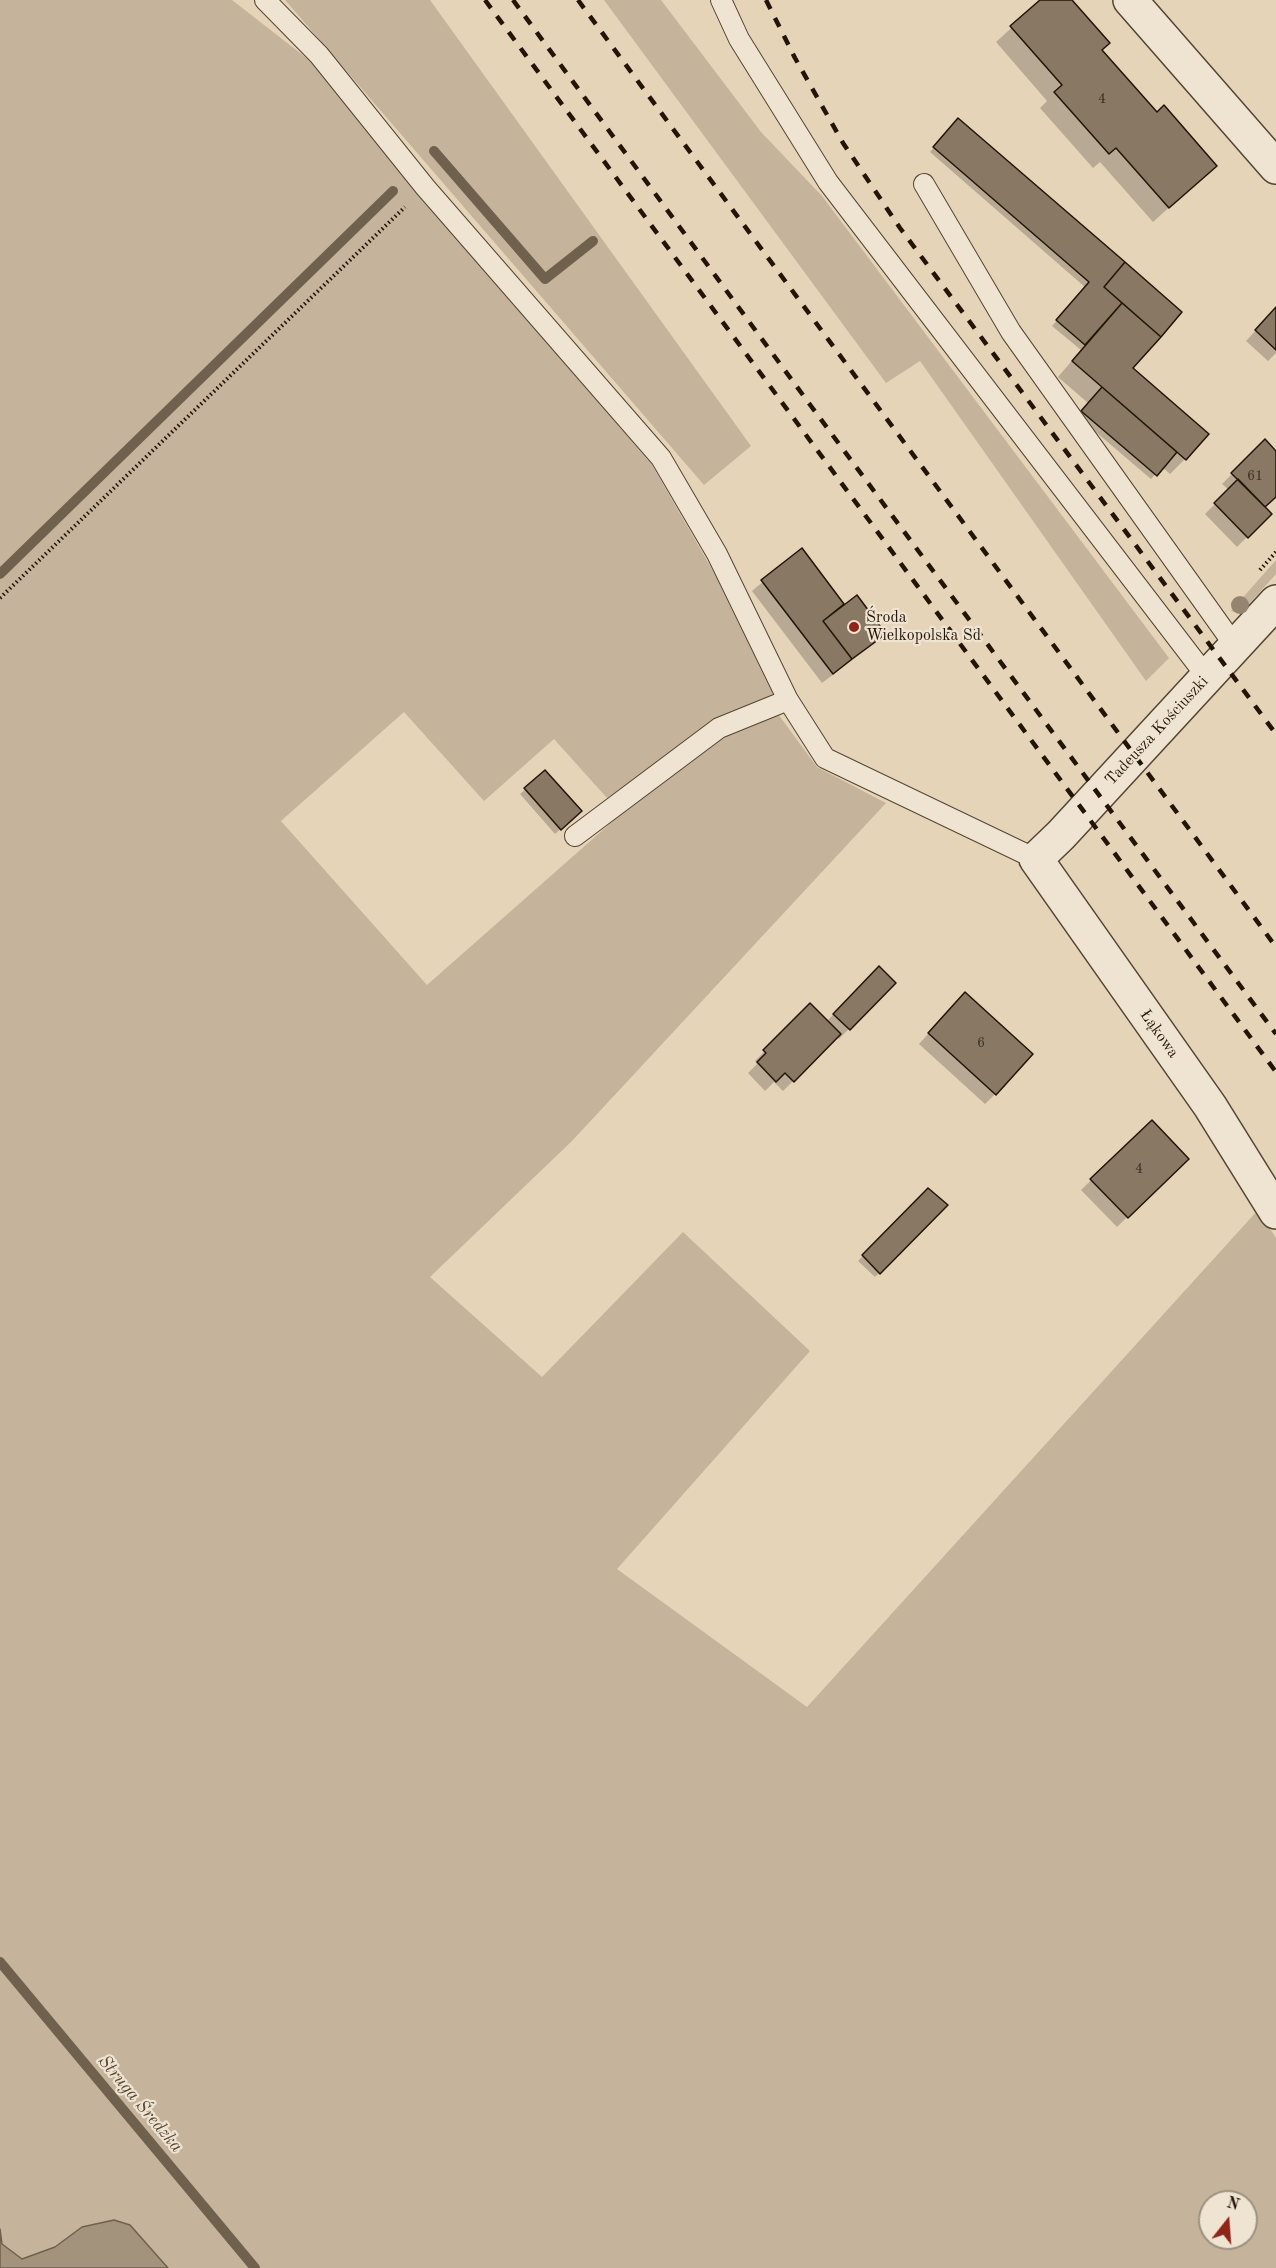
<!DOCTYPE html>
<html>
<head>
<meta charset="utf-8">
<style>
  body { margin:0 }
  #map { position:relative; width:1276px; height:2268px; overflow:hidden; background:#e6d4b9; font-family:"Old Standard TT",serif }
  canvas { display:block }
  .north { position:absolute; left:1198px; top:2190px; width:60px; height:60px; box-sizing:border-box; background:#efe3d2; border:2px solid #9d9181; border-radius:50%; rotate:17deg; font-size:16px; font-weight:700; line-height:24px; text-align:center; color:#221508 }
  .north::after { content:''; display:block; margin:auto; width:21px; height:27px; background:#8f2418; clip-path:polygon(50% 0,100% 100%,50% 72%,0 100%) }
</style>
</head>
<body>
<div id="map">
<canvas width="1276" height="2268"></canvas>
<div class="north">N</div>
</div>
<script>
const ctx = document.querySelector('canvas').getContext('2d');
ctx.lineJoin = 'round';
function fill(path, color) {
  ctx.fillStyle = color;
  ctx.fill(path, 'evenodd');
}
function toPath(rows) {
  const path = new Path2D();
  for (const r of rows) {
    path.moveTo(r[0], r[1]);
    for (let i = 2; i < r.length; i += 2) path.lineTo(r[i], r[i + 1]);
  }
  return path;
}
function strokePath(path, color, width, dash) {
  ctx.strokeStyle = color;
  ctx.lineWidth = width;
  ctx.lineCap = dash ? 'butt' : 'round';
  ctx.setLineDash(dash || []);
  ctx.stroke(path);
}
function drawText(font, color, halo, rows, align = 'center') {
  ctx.font = font + ' "Old Standard TT",serif';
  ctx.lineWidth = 4.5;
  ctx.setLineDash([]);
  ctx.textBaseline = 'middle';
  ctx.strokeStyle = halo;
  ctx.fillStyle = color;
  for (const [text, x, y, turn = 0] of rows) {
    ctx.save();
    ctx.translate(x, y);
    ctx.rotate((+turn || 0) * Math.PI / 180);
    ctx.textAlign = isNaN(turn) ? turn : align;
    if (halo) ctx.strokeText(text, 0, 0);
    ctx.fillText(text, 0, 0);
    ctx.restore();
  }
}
fill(toPath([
  [0,0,232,0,313,63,430,206,652,465,713,571,774,696,717,721,607,798,554,739,484,801,404,712,281,821,427,985,621,814,724,735,778,714,817,767,886,803,572,1141,430,1277,542,1377,683,1232,810,1351,617,1569,807,1707,1258,1210,1276,1238,1276,2268,168,2268,130,2225,82,2227,55,2247,22,2259,2,2244,0,2229],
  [1210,2202,1246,2202,1246,2238,1210,2238],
  [285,0,430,0,751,446,704,485],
  [604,0,661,0,761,132,822,196,1169,658,1146,681,920,361,886,383],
  [1276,560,1276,574,1241,613,1231,611]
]), '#c5b49b');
const water = toPath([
  [114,2220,130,2225,168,2268,0,2268,0,2229,2,2244,22,2259,55,2247,82,2227,114,2220]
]);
fill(water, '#a3937d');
strokePath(water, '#6f614e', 1.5);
fill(toPath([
  [1042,0,1070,0,1100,50,1157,114,1215,166,1153,222,1100,162,1093,168,1040,108,1047,101,996,42],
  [954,125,1099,280,1097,283,1159,337,1131,368,1185,459,1170,474,1162,467,1151,479,1077,416,1088,403,1058,377,1081,350,1052,326,1086,288,930,152],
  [1276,308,1276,353,1268,361,1246,341],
  [1265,441,1276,453,1276,495,1263,507,1270,514,1237,547,1205,514,1229,490,1222,484],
  [801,550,844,606,884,633,874,644,822,683,752,591],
  [545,772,575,816,555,834,520,794],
  [879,968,894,983,839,1039,837,1037,783,1091,774,1082,765,1091,748,1073,757,1064,755,1061,810,1005,826,1022],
  [955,1004,995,1094,985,1104,919,1044],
  [1151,1122,1187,1159,1117,1227,1081,1190],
  [928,1190,946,1205,875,1277,858,1261]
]), '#0003');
strokePath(toPath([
  [434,151,545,279,593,241],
  [0,574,393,191],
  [0,1962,255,2268]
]), '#6f614e', 10);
const building = toPath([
  [1040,0,1072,0,1110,43,1102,50,1157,112,1164,105,1217,166,1169,208,1116,148,1109,154,1054,92,1062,85,1010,26,1040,0],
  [958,118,1125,262,1104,287,1122,303,1085,345,1056,320,1089,282,933,147,958,118],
  [1125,262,1182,312,1161,337,1104,287,1125,262],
  [1122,303,1161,337,1133,368,1209,434,1186,460,1072,361,1122,303],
  [1276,307,1276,350,1255,330,1276,307],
  [1102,387,1177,452,1157,476,1081,411,1102,387],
  [1265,439,1276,451,1276,497,1265,507,1231,473,1265,439],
  [1238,479,1272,514,1248,538,1214,503,1238,479],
  [802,548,844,604,823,621,852,659,833,674,761,580,802,548],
  [857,595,886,634,852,659,823,621,857,595],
  [545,770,582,811,561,830,524,788,545,770],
  [879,966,896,983,850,1030,833,1014,879,966],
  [965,992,1033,1054,996,1095,928,1033,965,992],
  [810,1003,841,1034,794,1082,785,1073,776,1082,757,1062,766,1053,763,1050,810,1003],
  [1152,1120,1189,1159,1128,1218,1090,1179,1152,1120],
  [928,1188,948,1205,880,1274,862,1255,928,1188]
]);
fill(building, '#887864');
strokePath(building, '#221508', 1.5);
const lane = toPath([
  [265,0,319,55,425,187,661,458,717,554,788,700,825,758,1036,859],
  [721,0,739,39,828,182,1207,677],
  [924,184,1011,332,1235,646],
  [575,836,719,728,788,700]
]);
const street = toPath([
  [1130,0,1276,167],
  [1276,602,1061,835,1036,859,1210,1106,1276,1212]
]);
strokePath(lane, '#534534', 22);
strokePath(street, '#534534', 36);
strokePath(toPath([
  [1260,570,1276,552],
  [0,598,405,207]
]), '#221508', 4, [1.5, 3]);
strokePath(lane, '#efe3d2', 20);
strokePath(street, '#efe3d2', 33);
strokePath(toPath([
  [485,0,1276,1072],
  [513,0,811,406,1276,1034],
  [578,0,1276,947],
  [766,0,795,58,843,143,900,228,1276,734]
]), '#221508', 4.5, [10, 10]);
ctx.fillStyle = '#958570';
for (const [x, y] of [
  [1240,605]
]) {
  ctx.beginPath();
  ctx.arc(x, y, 9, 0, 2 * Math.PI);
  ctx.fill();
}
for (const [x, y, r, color] of [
  [854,627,6,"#8f2418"]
]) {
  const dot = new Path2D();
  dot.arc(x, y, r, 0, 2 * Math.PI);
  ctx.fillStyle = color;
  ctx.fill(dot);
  strokePath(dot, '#efe3d2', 2);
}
drawText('14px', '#3c2e1f', null, [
  ["4",1102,99],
  ["61",1255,476],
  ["6",981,1043],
  ["4",1139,1169]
]);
drawText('16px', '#221508', '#efe3d2', [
  ["Środa",866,618],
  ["Wielkopolska Sd",866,636]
], 'left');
drawText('16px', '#221508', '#efe3d2', [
  ["Tadeusza Kościuszki",1157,731,-47],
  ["Łąkowa",1159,1034,55]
]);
drawText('italic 18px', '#564737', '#efe3d2', [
  ["Struga Średzka",140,2104,50]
]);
</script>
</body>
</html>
